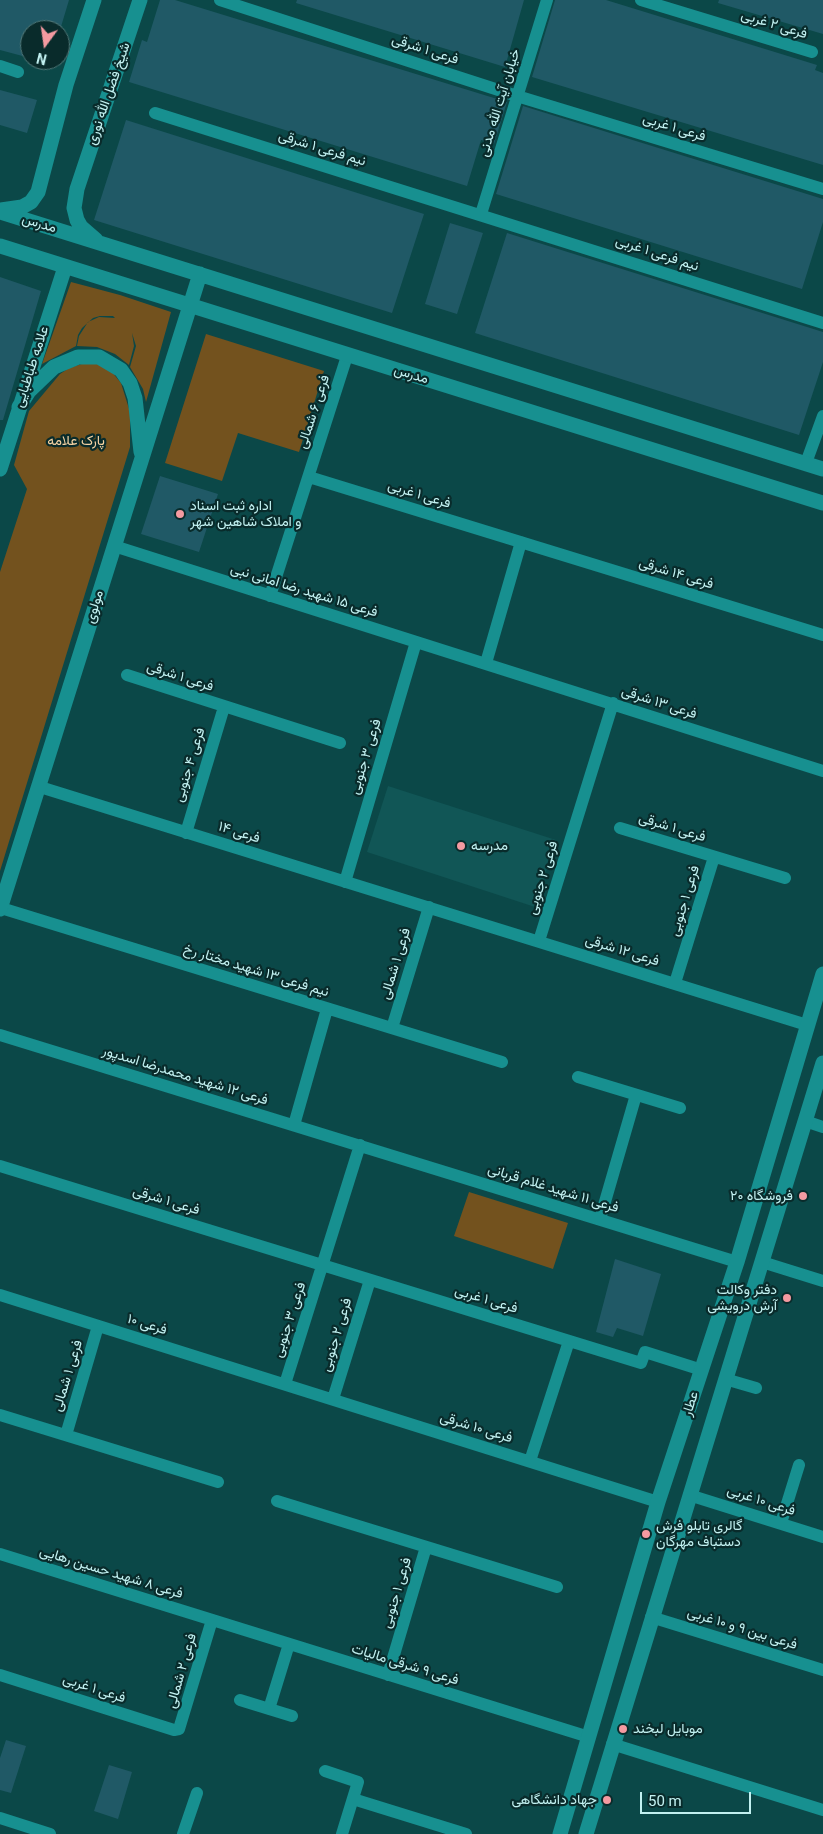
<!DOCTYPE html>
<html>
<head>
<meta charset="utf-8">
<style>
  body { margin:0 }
  #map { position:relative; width:823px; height:1834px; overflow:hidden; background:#0b4848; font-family:Roboto,sans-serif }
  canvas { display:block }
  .north { position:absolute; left:20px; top:20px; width:50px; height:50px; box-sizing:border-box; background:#092b2b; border:1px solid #537a7a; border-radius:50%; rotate:194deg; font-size:14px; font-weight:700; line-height:20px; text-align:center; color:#c2f1f1 }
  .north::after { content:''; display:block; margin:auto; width:18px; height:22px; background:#f49aa1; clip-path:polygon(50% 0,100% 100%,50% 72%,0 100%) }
  .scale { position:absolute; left:640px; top:1792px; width:111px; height:22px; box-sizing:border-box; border:2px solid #c2f1f1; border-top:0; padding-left:6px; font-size:15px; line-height:18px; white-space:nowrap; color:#c2f1f1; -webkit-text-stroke:4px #092b2b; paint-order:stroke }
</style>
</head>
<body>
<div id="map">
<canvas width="823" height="1834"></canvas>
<div class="north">N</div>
<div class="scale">50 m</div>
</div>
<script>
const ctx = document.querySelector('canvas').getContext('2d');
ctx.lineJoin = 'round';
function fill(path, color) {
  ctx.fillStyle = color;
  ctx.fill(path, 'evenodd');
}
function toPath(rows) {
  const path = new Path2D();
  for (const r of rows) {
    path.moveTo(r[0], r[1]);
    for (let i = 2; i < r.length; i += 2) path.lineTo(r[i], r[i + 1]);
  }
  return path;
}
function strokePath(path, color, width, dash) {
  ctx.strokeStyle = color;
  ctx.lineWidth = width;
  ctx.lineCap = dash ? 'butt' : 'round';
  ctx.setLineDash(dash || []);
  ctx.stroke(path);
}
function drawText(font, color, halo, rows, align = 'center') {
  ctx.font = font + ' Roboto,Vazirmatn,sans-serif';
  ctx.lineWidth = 4.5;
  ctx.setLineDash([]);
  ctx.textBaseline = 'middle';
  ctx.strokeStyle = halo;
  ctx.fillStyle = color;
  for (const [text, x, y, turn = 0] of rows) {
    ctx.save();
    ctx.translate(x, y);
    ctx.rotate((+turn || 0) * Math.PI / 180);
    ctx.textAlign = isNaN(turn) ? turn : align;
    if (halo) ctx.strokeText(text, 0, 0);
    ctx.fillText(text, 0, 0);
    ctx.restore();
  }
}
fill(toPath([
  [388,786,556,840,535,907,367,852]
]), '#115656');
fill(toPath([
  [71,282,120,295,171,312,146,402,143,389,130,367,136,346,132,333,134,346,129,365,115,354,97,347,77,346,79,336,88,322,99,317,115,318,113,316,100,316,93,318,82,328,78,335,76,346,42,364],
  [206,334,324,371,299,452,238,433,222,481,165,463],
  [88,362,98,364,112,372,121,383,130,412,130,447,0,871,0,572,27,489,14,465,29,411,60,374,69,368],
  [469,1192,568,1223,553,1269,454,1236]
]), '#73521e');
fill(toPath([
  [0,0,69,0,60,30,30,30,30,58,0,50],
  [160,0,175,0,507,102,494,144,481,140,467,186,129,82,142,40,147,42],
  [297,0,524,0,505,67,296,3],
  [555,0,606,0,817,65,815,70,823,73,823,165,532,77],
  [719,0,823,0,823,34,718,3],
  [0,90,37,100,27,133,0,125],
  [523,106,823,199,823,222,802,289,496,194],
  [126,120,424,214,392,313,94,220],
  [450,223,483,233,457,314,425,304],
  [507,233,823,332,823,362,799,435,475,333],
  [0,277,41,291,3,420,0,420],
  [160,476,218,494,199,552,141,534],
  [615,1259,661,1274,643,1336,617,1328,613,1337,596,1332],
  [6,1740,26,1746,11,1793,0,1790,0,1758],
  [109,1765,132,1772,118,1819,94,1811]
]), '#205966');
strokePath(toPath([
  [220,0,517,96,823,189],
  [641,0,812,52],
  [0,66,18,72],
  [155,113,823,323],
  [481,214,547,0],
  [806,463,823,416],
  [309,477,823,635],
  [114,546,823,771],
  [270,596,347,356],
  [486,663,521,542],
  [127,675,340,743],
  [40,787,807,1025],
  [620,828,785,878],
  [186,833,224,707],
  [345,882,416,642],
  [1,908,502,1062],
  [539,941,613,703],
  [675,983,714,857],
  [392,1028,429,907],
  [0,1035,737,1262],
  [578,1077,680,1108],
  [805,1121,823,1127],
  [294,1125,327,1009],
  [0,1166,641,1363,645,1352,702,1370],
  [600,1219,636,1095],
  [762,1262,823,1281],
  [0,1295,658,1502],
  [725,1379,756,1388],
  [285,1384,360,1145],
  [333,1399,370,1280],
  [0,1415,218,1482],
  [66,1435,98,1326],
  [530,1461,569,1341],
  [689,1495,823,1537],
  [277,1501,557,1587],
  [781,1523,799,1465],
  [0,1554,589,1737],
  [651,1617,823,1670],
  [0,1675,174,1730,179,1729,212,1620],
  [388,1675,426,1547],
  [240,1700,292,1716],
  [269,1709,289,1644],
  [612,1744,823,1810],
  [325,1771,358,1782,342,1834],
  [353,1799,466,1834],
  [0,1818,50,1834],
  [183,1834,197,1793]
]), '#179090', 12);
strokePath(toPath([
  [1,210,22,207,31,202,38,192,66,85,94,0],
  [0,212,823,469],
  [96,240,81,227,77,220,74,208,77,189,140,0],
  [0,246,823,503],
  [19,407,29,391,54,367,78,357,99,357,121,370,130,383,135,398,141,452],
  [0,469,65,267],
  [0,909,200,274],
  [560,1834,658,1502,737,1262,823,974],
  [586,1834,823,1063]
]), '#179090', 15);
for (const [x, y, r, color] of [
  [180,514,5,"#f49aa1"],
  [461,846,5,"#f49aa1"],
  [803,1196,5,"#f49aa1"],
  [787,1298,5,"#f49aa1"],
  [646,1534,5,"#f49aa1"],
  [623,1729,5,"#f49aa1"],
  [607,1800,5,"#f49aa1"]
]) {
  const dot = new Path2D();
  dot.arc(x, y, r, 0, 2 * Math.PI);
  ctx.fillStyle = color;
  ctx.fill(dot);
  strokePath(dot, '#092b2b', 2);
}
drawText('14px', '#c2f1f1', '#092b2b', [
  ["فرعی ۲ غربی",774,25,17],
  ["فرعی ۱ شرقی",425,50,18],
  ["شیخ فضل الله نوری",109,94,-71],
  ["خیابان آیت الله مدنی",500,103,-73],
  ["فرعی ۱ غربی",674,128,17],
  ["نیم فرعی ۱ شرقی",322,149,17],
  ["مدرس",39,224,17],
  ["نیم فرعی ۱ غربی",657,254,18],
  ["علامه طباطبایی",32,367,-72],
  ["مدرس",411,375,17],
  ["فرعی ۶ شمالی",314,412,-72],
  ["فرعی ۱ غربی",419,495,17],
  ["فرعی ۱۴ شرقی",676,574,17],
  ["فرعی ۱۵ شهید رضا امانی نبی",304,591,17],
  ["مولوی",95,607,-73],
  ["فرعی ۱ شرقی",180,677,18],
  ["فرعی ۱۳ شرقی",659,703,18],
  ["فرعی ۳ جنوبی",366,757,-73],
  ["فرعی ۴ جنوبی",190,765,-73],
  ["فرعی ۱ شرقی",672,828,17],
  ["فرعی ۱۴",239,833,17],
  ["فرعی ۲ جنوبی",543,878,-73],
  ["فرعی ۱ جنوبی",685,901,-73],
  ["فرعی ۱۲ شرقی",622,951,17],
  ["فرعی ۱ شمالی",396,964,-73],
  ["نیم فرعی ۱۳ شهید مختار رخ",256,971,17],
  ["فرعی ۱۲ شهید محمدرضا اسدپور",185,1076,17],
  ["فرعی ۱۱ شهید غلام قربانی",553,1189,17],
  ["فرعی ۱ شرقی",166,1201,17],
  ["فرعی ۱ غربی",486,1300,17],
  ["فرعی ۳ جنوبی",290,1320,-72],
  ["فرعی ۱۰",147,1325,17],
  ["فرعی ۲ جنوبی",337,1335,-73],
  ["فرعی ۱ شمالی",68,1376,-73],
  ["عطار",691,1404,-72],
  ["فرعی ۱۰ شرقی",476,1428,17],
  ["فرعی ۱۰ غربی",761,1501,18],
  ["فرعی ۸ شهید حسین رهایی",111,1573,17],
  ["فرعی ۱ جنوبی",397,1593,-73],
  ["فرعی بین ۹ و ۱۰ غربی",742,1629,17],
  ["فرعی ۹ شرقی مالیات",405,1665,17],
  ["فرعی ۲ شمالی",182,1671,-74],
  ["فرعی ۱ غربی",94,1689,18]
]);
drawText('14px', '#f6d3a3', '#092b2b', [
  ["پارک علامه",76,441]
]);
drawText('14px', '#c2f1f1', '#092b2b', [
  ["اداره ثبت اسناد",190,506],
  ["و املاک شاهین شهر",190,522],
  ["مدرسه",471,846],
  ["فروشگاه ۲۰",793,1196,"right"],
  ["دفتر وکالت",777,1290,"right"],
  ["آرش درویشی",777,1306,"right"],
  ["گالری تابلو فرش",656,1526],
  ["دستباف مهرگان",656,1542],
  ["موبایل لبخند",633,1729],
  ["جهاد دانشگاهی",597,1800,"right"]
], 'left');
</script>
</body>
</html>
